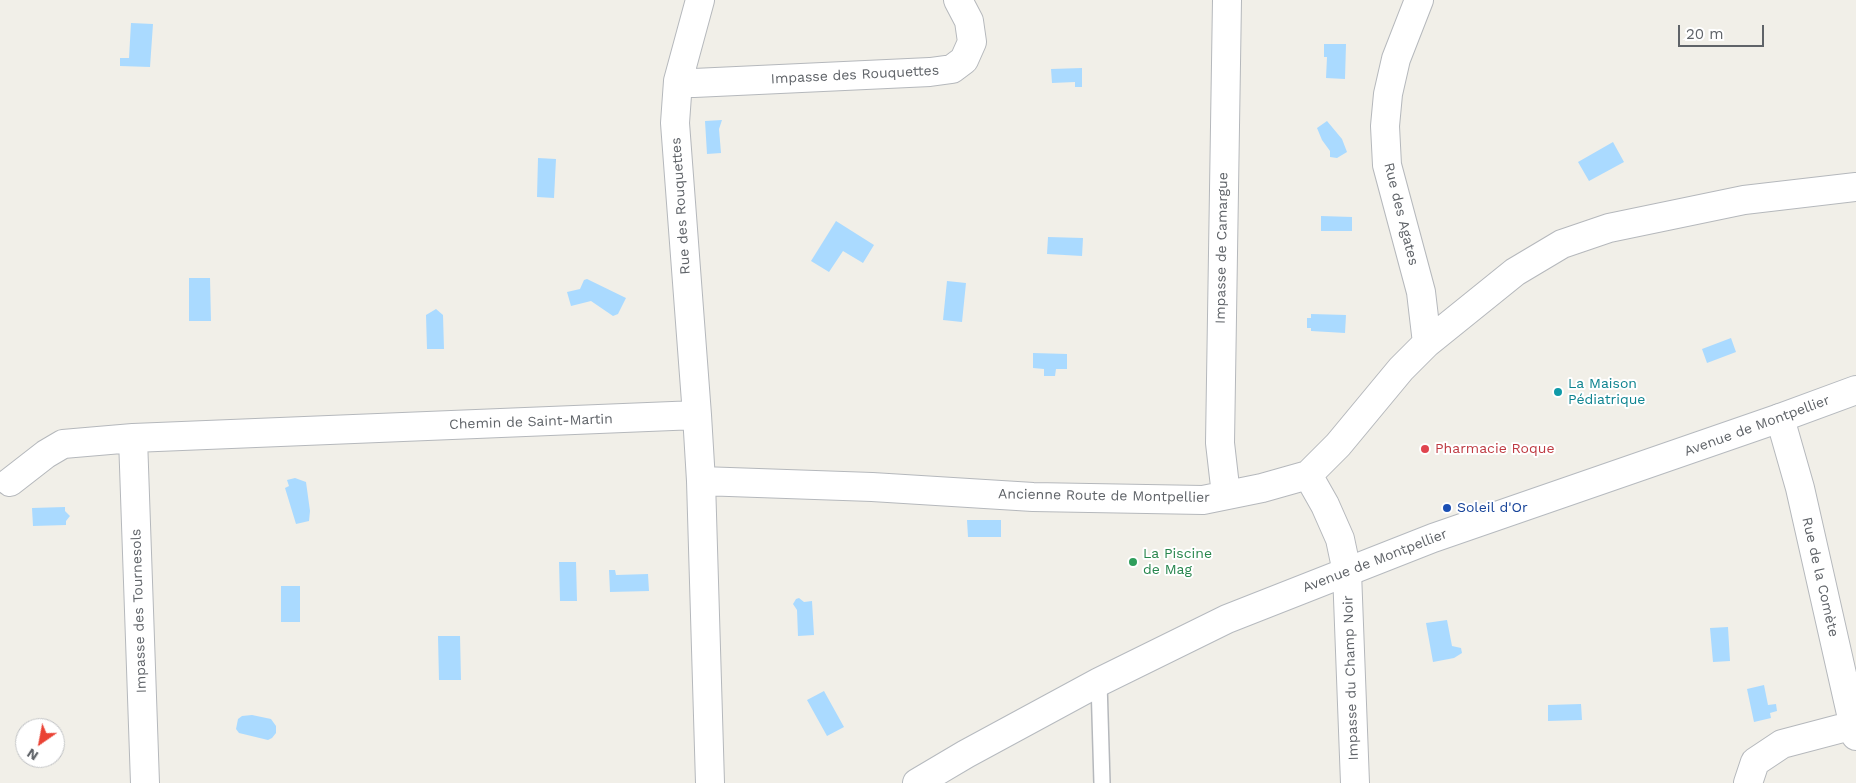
<!DOCTYPE html>
<html>
<head>
<meta charset="utf-8">
<style>
  body { margin:0 }
  #map { position:relative; width:1856px; height:783px; overflow:hidden; background:#f1efe8; font-family:"Work Sans",sans-serif }
  canvas { display:block }
  .north { position:absolute; left:15px; top:718px; width:50px; height:50px; box-sizing:border-box; background:#fff; border:1px solid #bfc1c3; border-radius:50%; rotate:213deg; font-size:14px; font-weight:700; line-height:20px; text-align:center; color:#5f6368 }
  .north::after { content:''; display:block; margin:auto; width:18px; height:22px; background:#ea4335; clip-path:polygon(50% 0,100% 100%,50% 72%,0 100%) }
  .scale { position:absolute; left:1678px; top:25px; width:86px; height:22px; box-sizing:border-box; border:2px solid #5f6368; border-top:0; padding-left:6px; font-size:15px; line-height:18px; white-space:nowrap; color:#5f6368; -webkit-text-stroke:4px #fff; paint-order:stroke }
</style>
</head>
<body>
<div id="map">
<canvas width="1856" height="783"></canvas>
<div class="north">N</div>
<div class="scale">20 m</div>
</div>
<script>
const ctx = document.querySelector('canvas').getContext('2d');
ctx.lineJoin = 'round';
function fill(path, color) {
  ctx.fillStyle = color;
  ctx.fill(path, 'evenodd');
}
function toPath(rows) {
  const path = new Path2D();
  for (const r of rows) {
    path.moveTo(r[0], r[1]);
    for (let i = 2; i < r.length; i += 2) path.lineTo(r[i], r[i + 1]);
  }
  return path;
}
function strokePath(path, color, width, dash) {
  ctx.strokeStyle = color;
  ctx.lineWidth = width;
  ctx.lineCap = dash ? 'butt' : 'round';
  ctx.setLineDash(dash || []);
  ctx.stroke(path);
}
function drawText(font, color, halo, rows, align = 'center') {
  ctx.font = font + ' "Work Sans",sans-serif';
  ctx.lineWidth = 4;
  ctx.setLineDash([]);
  ctx.textBaseline = 'middle';
  ctx.strokeStyle = halo;
  ctx.fillStyle = color;
  for (const [text, x, y, turn = 0] of rows) {
    ctx.save();
    ctx.translate(x, y);
    ctx.rotate((+turn || 0) * Math.PI / 180);
    ctx.textAlign = isNaN(turn) ? turn : align;
    if (halo) ctx.strokeText(text, 0, 0);
    ctx.fillText(text, 0, 0);
    ctx.restore();
  }
}
fill(toPath([
  [131,23,153,24,150,67,120,66,120,58,129,58],
  [1324,44,1346,44,1345,79,1326,78,1327,57,1324,57],
  [1082,68,1082,87,1075,87,1075,82,1052,83,1051,69],
  [722,120,719,129,721,153,707,154,705,121],
  [1327,121,1342,139,1347,152,1337,158,1330,157,1330,151,1322,140,1317,128],
  [1613,142,1624,162,1589,181,1578,162],
  [538,158,556,159,554,198,537,197],
  [1321,216,1352,217,1352,231,1321,231],
  [836,221,874,245,863,263,843,251,829,272,811,261],
  [1048,237,1083,238,1082,256,1047,254],
  [189,278,210,278,211,321,189,321],
  [587,279,626,298,618,314,613,316,591,301,571,306,567,292,580,289,584,280],
  [947,281,966,283,962,322,943,320],
  [436,309,443,315,444,349,427,349,426,315],
  [1311,314,1346,315,1345,333,1311,331,1311,328,1307,328,1307,318,1311,318],
  [1731,338,1736,352,1707,363,1702,349],
  [1033,353,1067,354,1067,369,1056,369,1055,376,1044,376,1044,369,1033,368],
  [295,478,306,482,310,511,309,521,296,524,285,488,289,486,287,480],
  [65,507,65,511,70,516,66,521,66,525,33,526,32,508],
  [967,520,1001,520,1001,537,968,537],
  [559,562,576,562,577,601,560,601],
  [609,570,615,570,616,575,648,574,649,591,610,592],
  [281,586,300,586,300,622,281,622],
  [799,598,804,602,812,601,814,635,798,636,797,610,793,604,796,599],
  [1447,620,1452,646,1461,648,1462,653,1454,658,1433,662,1426,623],
  [1728,627,1730,661,1713,662,1710,628],
  [438,636,460,636,461,680,439,680],
  [1764,685,1768,705,1776,704,1777,711,1770,713,1771,718,1754,722,1747,689],
  [824,691,844,727,827,736,807,700],
  [1581,704,1582,720,1548,721,1548,705],
  [252,715,271,719,276,726,276,733,272,738,268,740,239,733,236,729,238,719,242,716]
]), '#aadaff');
const lane = toPath([
  [1099,682,1102,783]
]);
const street = toPath([
  [1419,0,1396,59,1388,94,1385,126,1387,165,1421,292,1427,343],
  [678,81,694,83,930,72,952,69,964,60,972,42,969,21,958,0],
  [697,415,675,123,678,81,700,0],
  [1780,418,1800,488,1856,736],
  [133,438,145,783],
  [1308,475,1325,505,1340,539,1347,572,1355,783],
  [701,481,872,487,1033,497,1203,500,1262,488,1308,475,1338,445,1401,369,1427,343,1515,272,1562,244,1609,228,1744,200,1856,187],
  [10,482,46,454,63,444,133,438,697,415,701,481,710,783],
  [1226,495,1220,443,1227,0],
  [1748,783,1755,762,1782,744,1854,725]
]);
const secondary = toPath([
  [917,783,966,754,1099,682,1227,619,1433,538,1780,418,1856,390]
]);
strokePath(lane, '#b5b8bc', 18);
strokePath(street, '#b5b8bc', 30);
strokePath(secondary, '#b6babf', 30);
strokePath(lane, '#fff', 15);
strokePath(street, '#fff', 28);
strokePath(secondary, '#fff', 28);
for (const [x, y, r, color] of [
  [1558,392,5,"#0f9aa8"],
  [1425,449,5,"#e0444e"],
  [1447,508,5,"#1a4fb4"],
  [1133,562,5,"#2e9e5b"]
]) {
  const dot = new Path2D();
  dot.arc(x, y, r, 0, 2 * Math.PI);
  ctx.fillStyle = color;
  ctx.fill(dot);
  strokePath(dot, '#fff', 2);
}
drawText('14px', '#5f6368', '#fff', [
  ["Impasse des Rouquettes",855,75,-3],
  ["Rue des Rouquettes",681,206,-94],
  ["Rue des Agates",1401,214,76],
  ["Impasse de Camargue",1222,248,-89],
  ["Chemin de Saint-Martin",531,422,-2],
  ["Avenue de Montpellier",1757,426,-20],
  ["Ancienne Route de Montpellier",1104,496,1],
  ["Avenue de Montpellier",1375,561,-21],
  ["Rue de la Comète",1820,577,77],
  ["Impasse des Tournesols",139,611,-92],
  ["Impasse du Champ Noir",1351,678,-92]
]);
drawText('14px', '#0d838f', '#fff', [
  ["La Maison",1568,384],
  ["Pédiatrique",1568,400]
], 'left');
drawText('14px', '#be3a42', '#fff', [
  ["Pharmacie Roque",1435,449]
], 'left');
drawText('14px', '#164399', '#fff', [
  ["Soleil d'Or",1457,508]
], 'left');
drawText('14px', '#27864d', '#fff', [
  ["La Piscine",1143,554],
  ["de Mag",1143,570]
], 'left');
</script>
</body>
</html>
